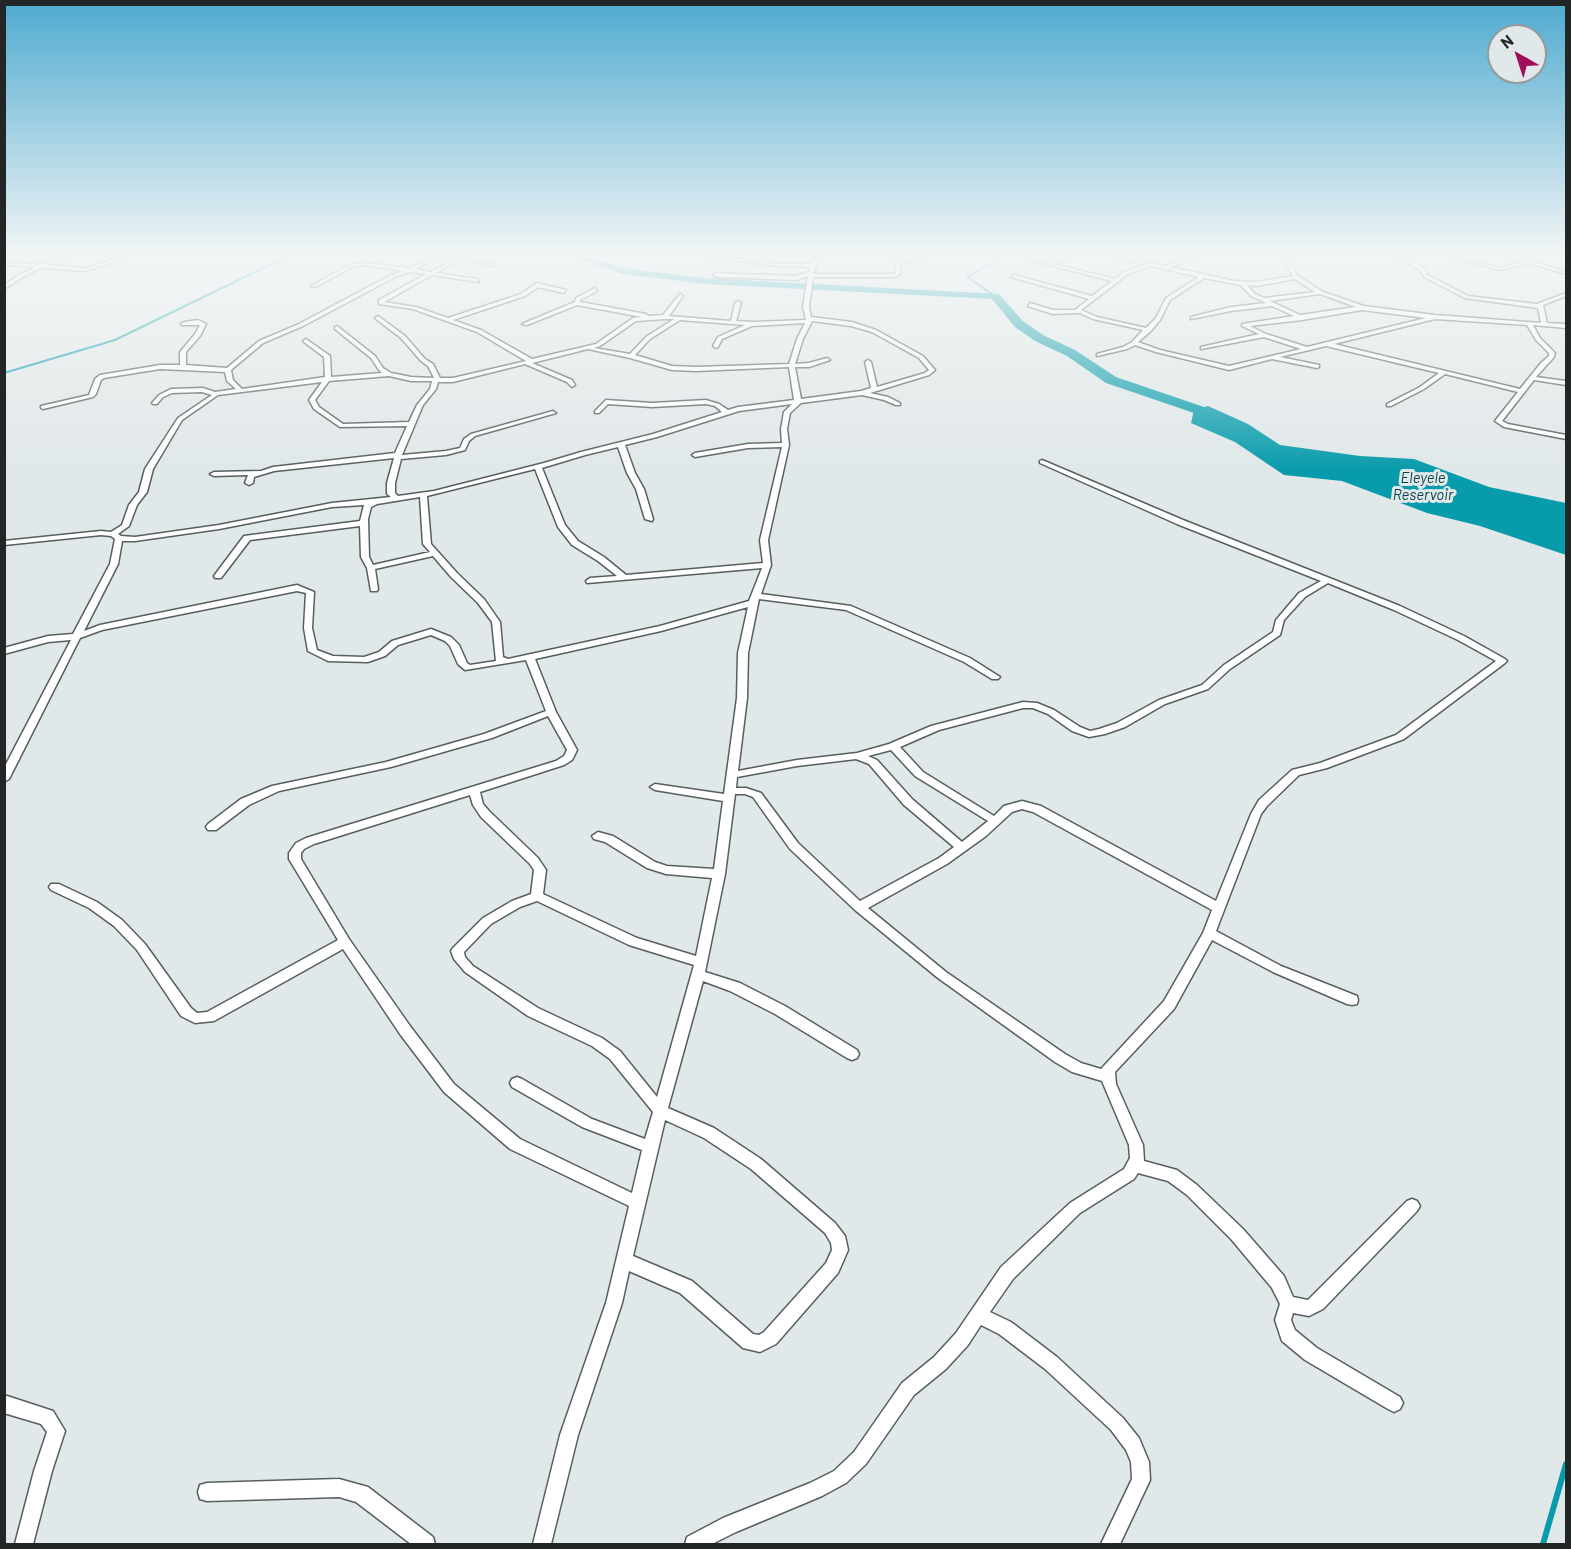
<!DOCTYPE html>
<html>
<head>
<meta charset="utf-8">
<style>
  body { margin:0 }
  #map { position:relative; width:1571px; height:1549px; overflow:hidden; background:#e1e8e9; font-family:Barlow,sans-serif }
  canvas { display:block }
  .frame { position:absolute; inset:0; border:6px solid #232626; pointer-events:none }
  .north { position:absolute; left:1487px; top:24px; width:60px; height:60px; box-sizing:border-box; background:#e1e8e9; border:2px solid #959a9b; border-radius:50%; rotate:321deg; font-size:16px; font-weight:700; line-height:24px; text-align:center; color:#232626 }
  .north::after { content:''; display:block; margin:auto; width:21px; height:27px; background:#a01059; clip-path:polygon(50% 0,100% 100%,50% 72%,0 100%) }
</style>
</head>
<body>
<div id="map">
<canvas width="1571" height="1549"></canvas>
<div class="frame"></div>
<div class="north">N</div>
</div>
<script>
const ctx = document.querySelector('canvas').getContext('2d');
ctx.lineJoin = 'round';
function fill(path, color) {
  ctx.fillStyle = color;
  ctx.fill(path, 'evenodd');
}
function toPath(rows) {
  const path = new Path2D();
  for (const r of rows) {
    path.moveTo(r[0], r[1]);
    for (let i = 2; i < r.length; i += 2) path.lineTo(r[i], r[i + 1]);
  }
  return path;
}
function strokePath(path, color, width, dash) {
  ctx.strokeStyle = color;
  ctx.lineWidth = width;
  ctx.lineCap = dash ? 'butt' : 'round';
  ctx.setLineDash(dash || []);
  ctx.stroke(path);
}
function drawText(font, color, halo, rows, align = 'center') {
  ctx.font = font + ' Barlow,sans-serif';
  ctx.lineWidth = 6;
  ctx.setLineDash([]);
  ctx.textBaseline = 'middle';
  ctx.strokeStyle = halo;
  ctx.fillStyle = color;
  for (const [text, x, y, turn = 0] of rows) {
    ctx.save();
    ctx.translate(x, y);
    ctx.rotate((+turn || 0) * Math.PI / 180);
    ctx.textAlign = isNaN(turn) ? turn : align;
    if (halo) ctx.strokeText(text, 0, 0);
    ctx.fillText(text, 0, 0);
    ctx.restore();
  }
}
fill(toPath([
  [1208,406,1248,424,1280,445,1360,456,1414,459,1489,487,1566,503,1566,555,1480,526,1427,513,1342,481,1284,475,1235,442,1191,423,1194,410]
]), '#089bab');
strokePath(toPath([
  [995,296,967,277,1007,254],
  [4,373,115,340,292,254]
]), '#089bab', 2);
strokePath(toPath([
  [1543,1544,1566,1464]
]), '#089bab', 6);
fill(toPath([
  [565,254,581,254,624,268,705,278,999,294,1023,321,1043,335,1075,350,1116,377,1207,408,1232,422,1230,425,1220,425,1197,414,1106,383,1067,356,1035,341,1015,327,992,299,705,284,623,274,565,254]
]), '#089bab');
const minor = toPath([
  [69,254,75,254,48,265,86,268,129,254,136,254,86,271,41,268,23,277,4,289,4,285,19,275,35,267,4,265,4,262,40,265,69,254],
  [439,254,445,254,415,269,431,272,463,254,469,254,464,258,494,265,492,266,460,260,436,273,477,279,479,282,432,275,384,302,416,307,448,318,521,294,537,283,566,290,564,293,538,287,525,296,453,320,481,330,532,359,596,344,633,318,642,317,577,305,527,325,522,324,575,302,576,298,595,288,597,291,580,300,580,302,646,314,648,316,663,315,680,294,683,296,669,316,731,321,735,303,738,301,741,303,736,321,753,322,806,320,803,307,808,276,797,280,716,277,713,275,716,273,797,276,809,272,811,267,776,266,689,254,702,254,776,264,812,264,817,254,821,254,813,274,894,274,896,272,894,262,927,256,929,257,899,264,901,273,895,277,813,277,809,307,811,317,852,322,876,330,923,356,935,370,929,375,870,393,888,397,900,403,900,405,896,405,884,400,862,395,801,403,790,413,787,429,789,445,768,540,771,565,761,594,851,606,970,658,1000,677,998,679,992,679,964,662,846,610,759,599,748,653,747,698,738,771,797,760,857,753,889,744,931,726,1023,702,1037,703,1054,710,1080,727,1090,731,1099,729,1117,723,1159,700,1202,685,1224,665,1273,632,1276,620,1299,593,1321,581,1177,524,1040,463,1040,461,1042,460,1183,520,1400,606,1464,636,1505,659,1507,661,1505,663,1404,739,1327,768,1299,775,1267,806,1261,814,1216,931,1281,966,1357,996,1358,1000,1357,1004,1352,1005,1347,1004,1273,972,1212,940,1174,1009,1115,1072,1116,1084,1143,1145,1144,1161,1177,1170,1197,1185,1243,1229,1284,1276,1293,1297,1308,1300,1407,1201,1412,1199,1417,1201,1420,1206,1417,1211,1323,1309,1309,1316,1293,1313,1291,1320,1295,1330,1317,1348,1400,1397,1403,1403,1400,1409,1394,1412,1388,1409,1305,1360,1282,1341,1275,1320,1280,1304,1272,1288,1231,1239,1187,1195,1168,1181,1138,1173,1134,1179,1080,1213,1013,1279,990,1312,1011,1322,1057,1357,1123,1418,1139,1438,1149,1462,1150,1480,1120,1544,1101,1544,1132,1479,1131,1462,1126,1450,1111,1430,1045,1369,999,1334,981,1325,968,1345,946,1369,914,1395,866,1464,846,1483,822,1496,736,1532,712,1544,685,1544,687,1537,723,1518,810,1483,834,1471,854,1452,902,1383,934,1357,956,1333,1001,1267,1070,1203,1124,1169,1130,1158,1129,1145,1102,1081,1072,1072,1055,1062,938,978,855,910,790,849,753,797,745,794,735,794,725,874,705,972,740,983,785,1006,857,1050,859,1054,857,1058,852,1060,847,1058,775,1014,730,991,703,981,668,1108,714,1128,761,1159,835,1223,845,1236,848,1250,838,1273,776,1344,760,1352,743,1348,680,1293,629,1271,622,1303,578,1435,551,1544,533,1544,560,1435,606,1303,629,1206,510,1149,444,1092,400,1034,343,949,214,1021,195,1023,181,1016,137,950,114,926,89,908,51,890,49,887,51,884,59,884,97,902,122,920,145,944,191,1008,197,1013,207,1012,338,940,289,859,289,853,296,843,306,838,556,761,564,756,567,750,548,716,492,738,391,767,279,791,249,805,216,830,208,830,206,827,208,824,241,799,272,786,386,762,484,734,546,711,526,660,465,670,458,664,450,646,445,641,431,635,398,645,385,656,368,662,328,661,308,651,304,628,306,593,297,591,102,630,80,638,9,779,4,782,4,768,71,640,48,642,4,654,4,648,48,636,73,634,110,564,115,539,111,536,101,535,4,545,4,541,101,531,111,532,122,525,129,505,139,492,145,469,178,418,212,395,202,392,172,393,163,397,157,404,153,404,152,403,159,395,171,389,203,388,215,392,236,389,227,381,225,372,160,369,104,378,101,380,96,394,93,397,43,409,41,408,41,406,89,395,95,379,100,375,160,365,180,365,180,352,195,334,200,325,182,325,181,324,184,322,198,320,206,324,200,336,186,352,186,365,227,368,259,341,299,324,391,275,403,271,364,265,352,267,316,287,311,286,349,265,364,263,409,268,439,254],
  [410,272,426,274,379,300,379,304,413,309,477,332,526,361,453,378,440,378,433,364,425,359,405,336,378,316,375,318,376,319,401,338,421,361,428,366,434,378,411,377,391,373,383,368,375,356,337,326,335,327,335,329,371,358,379,370,382,373,331,377,330,356,306,339,303,341,304,342,324,357,325,377,242,389,233,380,231,370,263,343,303,326,395,277,410,272],
  [665,319,674,319,646,337,630,354,594,348,600,346,636,321,665,319],
  [680,320,745,325,718,337,713,346,716,348,718,347,722,339,752,326,805,323,797,339,789,364,696,367,672,366,635,355,650,339,680,320],
  [812,321,851,326,872,332,919,358,929,370,925,373,877,387,871,362,868,360,865,362,871,388,861,391,801,399,795,367,809,367,830,360,827,358,809,363,795,364,803,339,812,321],
  [588,349,630,358,672,370,696,371,789,367,794,400,738,407,728,410,719,404,706,400,652,403,606,400,595,411,595,413,599,413,608,404,652,407,706,404,715,406,722,412,653,434,581,452,544,463,434,491,398,496,395,493,395,483,401,459,446,455,465,450,469,441,475,436,556,413,553,411,471,434,464,439,460,448,446,451,402,455,423,405,436,389,438,382,453,382,525,364,567,382,572,387,575,385,572,380,532,363,588,349],
  [389,376,411,381,432,381,430,389,417,405,409,422,343,424,319,407,315,400,329,381,389,376],
  [322,382,309,400,314,409,340,427,407,426,395,453,273,467,261,471,214,472,210,474,214,476,248,475,245,483,249,485,253,483,254,477,274,471,394,458,387,483,387,494,391,497,332,503,219,525,135,537,121,536,118,534,129,526,137,505,147,492,153,469,182,420,218,395,322,382],
  [792,404,784,412,781,429,782,443,748,444,695,453,692,455,695,457,748,448,782,447,760,540,763,563,626,575,604,557,578,541,565,525,542,468,585,455,618,447,627,473,636,489,645,519,652,521,653,519,644,489,635,473,625,445,657,437,739,411,792,404],
  [535,469,558,527,572,545,598,561,617,576,590,578,586,581,587,583,762,568,749,601,660,626,508,659,503,657,500,622,484,599,457,573,431,544,427,496,535,469],
  [420,497,423,544,430,552,373,565,369,557,368,519,371,507,377,504,420,497],
  [364,505,360,521,244,536,214,576,215,578,221,578,250,540,360,526,361,557,367,568,371,591,377,591,378,589,375,569,433,556,451,577,478,603,492,622,496,661,470,665,467,663,459,645,451,637,431,629,392,641,379,652,364,657,333,656,317,650,312,628,314,592,297,585,100,625,84,631,118,564,122,541,135,541,219,529,332,507,364,505],
  [1328,583,1394,610,1458,640,1496,661,1396,735,1320,763,1292,770,1259,800,1251,814,1216,901,1041,806,1022,801,1004,806,994,816,923,772,900,747,939,730,1023,708,1033,708,1048,714,1072,731,1089,737,1105,734,1125,727,1165,704,1208,689,1230,669,1280,635,1284,620,1305,597,1328,583],
  [748,607,738,653,737,698,724,794,655,784,650,787,655,790,723,801,714,869,667,866,655,862,613,836,598,832,592,836,594,839,605,842,647,868,666,874,712,878,696,956,637,938,543,894,546,870,538,858,489,811,483,804,480,792,564,765,572,760,577,750,556,712,535,659,661,631,748,607],
  [891,750,915,776,988,821,962,842,912,799,877,760,868,756,891,750],
  [856,759,869,764,904,805,954,847,939,858,860,901,798,843,761,793,746,788,736,788,737,777,797,766,856,759],
  [470,795,473,805,481,817,530,864,534,870,531,894,512,901,483,918,453,948,451,951,454,959,465,972,528,1016,592,1046,610,1059,653,1112,645,1139,592,1119,522,1079,517,1077,512,1079,510,1083,512,1087,582,1127,642,1150,632,1193,520,1139,454,1084,410,1026,349,939,301,859,301,853,304,849,314,844,470,795],
  [1022,809,1033,812,1212,910,1203,933,1164,1001,1101,1069,1081,1063,1065,1054,946,972,868,908,947,864,986,836,1012,812,1022,809],
  [537,901,629,945,694,965,657,1097,620,1051,602,1038,538,1008,473,966,465,957,464,952,491,924,520,907,537,901],
  [665,1120,704,1138,751,1169,825,1233,831,1243,832,1250,826,1263,764,1332,759,1335,753,1334,692,1281,633,1256,665,1120],
  [1074,254,1081,254,1054,264,1115,279,1124,272,1145,265,1101,254,1110,254,1164,266,1202,254,1209,254,1170,267,1235,281,1257,282,1293,276,1280,254,1284,254,1298,276,1323,292,1364,306,1435,315,1541,323,1538,308,1465,298,1424,277,1420,270,1390,254,1396,254,1424,268,1428,275,1468,296,1537,304,1566,293,1566,296,1543,305,1547,323,1566,324,1566,328,1533,325,1540,338,1555,353,1554,357,1536,377,1566,381,1566,385,1534,380,1502,421,1508,424,1566,435,1566,439,1504,427,1495,421,1518,392,1445,374,1424,389,1391,406,1387,406,1387,404,1420,387,1439,373,1326,346,1280,357,1319,365,1319,367,1317,368,1272,359,1229,370,1156,352,1135,345,1127,349,1097,356,1097,354,1123,347,1132,342,1143,330,1093,319,1080,313,1053,314,1028,306,1030,303,1053,310,1075,310,1089,299,1011,277,1014,275,1092,296,1112,281,1022,258,1024,257,1048,263,1074,254],
  [1151,266,1199,277,1166,298,1156,318,1146,328,1097,317,1081,310,1128,274,1151,266],
  [1204,278,1241,285,1251,296,1266,303,1231,307,1191,317,1191,319,1231,311,1272,306,1294,316,1242,324,1242,326,1259,334,1201,347,1201,349,1264,337,1301,349,1229,366,1160,350,1138,342,1151,331,1160,320,1170,300,1204,278],
  [1295,279,1315,292,1264,298,1255,294,1247,285,1257,286,1295,279],
  [1320,294,1356,307,1300,315,1270,301,1320,294],
  [1362,310,1426,318,1307,347,1266,334,1250,326,1302,320,1362,310],
  [1435,319,1527,325,1536,340,1549,353,1549,356,1541,363,1520,389,1334,344,1435,319],
  [1438,254,1446,254,1500,268,1523,261,1503,254,1510,254,1566,272,1566,274,1529,263,1500,270,1438,254],
  [1554,254,1566,256,1566,258,1554,255,1554,254],
  [4,1395,53,1411,65,1431,52,1471,33,1544,15,1544,34,1471,47,1432,41,1424,4,1413,4,1395],
  [339,1479,368,1487,433,1537,435,1544,411,1544,356,1502,339,1497,207,1501,200,1499,198,1492,200,1485,207,1483,339,1479]
]);
strokePath(minor, '#575e5f', 3);
fill(minor, '#fff');
const sky = ctx.createLinearGradient(0, 0, 0, 471);
sky.addColorStop(0, '#4eaad0');
sky.addColorStop(0.54, '#f2f5f5');
sky.addColorStop(1, '#f2f5f500');
ctx.fillStyle = sky;
ctx.fillRect(0, 0, 1571, 471);
drawText('italic 15px', '#0c434a', '#e1e8e9', [
  ["Eleyele",1423,478],
  ["Reservoir",1423,495]
]);
</script>
</body>
</html>
